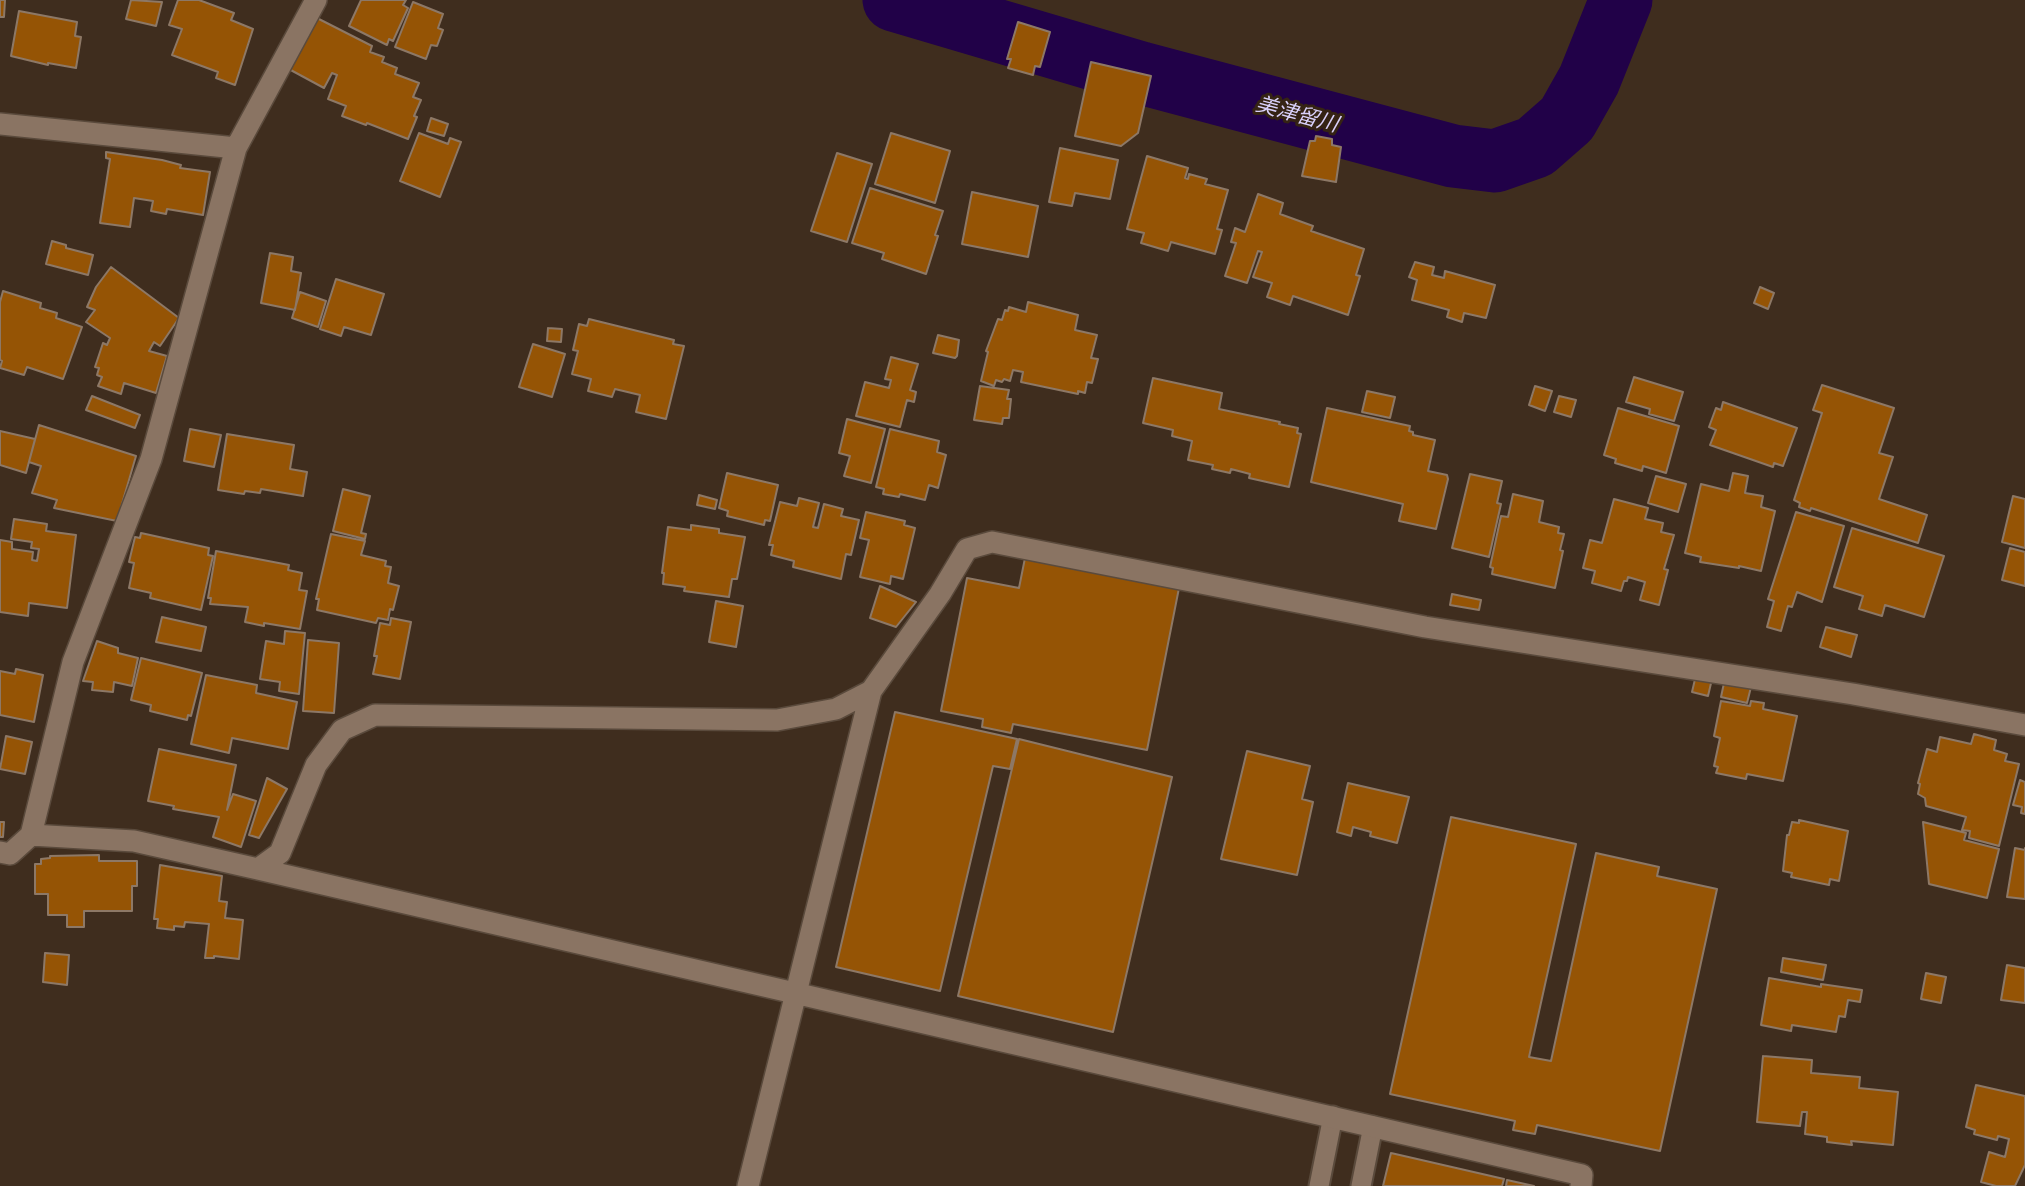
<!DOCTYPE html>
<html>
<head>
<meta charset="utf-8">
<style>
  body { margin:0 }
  canvas { display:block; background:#3f2d1e }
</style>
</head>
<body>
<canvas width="2025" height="1186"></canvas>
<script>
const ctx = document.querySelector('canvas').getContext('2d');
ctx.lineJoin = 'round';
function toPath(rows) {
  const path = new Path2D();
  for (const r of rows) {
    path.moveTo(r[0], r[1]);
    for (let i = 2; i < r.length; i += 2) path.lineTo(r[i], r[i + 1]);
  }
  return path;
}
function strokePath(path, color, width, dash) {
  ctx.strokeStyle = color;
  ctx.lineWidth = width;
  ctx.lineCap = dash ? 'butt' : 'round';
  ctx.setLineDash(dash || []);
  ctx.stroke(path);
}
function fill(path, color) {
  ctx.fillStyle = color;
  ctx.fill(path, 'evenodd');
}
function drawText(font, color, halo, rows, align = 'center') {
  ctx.font = font + ' "Roboto Serif","Noto Sans JP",serif';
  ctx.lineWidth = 6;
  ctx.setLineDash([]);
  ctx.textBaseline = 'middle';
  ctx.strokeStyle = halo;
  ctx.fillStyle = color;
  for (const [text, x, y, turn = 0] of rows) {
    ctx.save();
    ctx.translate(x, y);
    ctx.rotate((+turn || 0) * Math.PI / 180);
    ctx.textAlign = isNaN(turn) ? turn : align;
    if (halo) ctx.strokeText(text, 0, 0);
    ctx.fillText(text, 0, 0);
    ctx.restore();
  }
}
strokePath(toPath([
  [894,0,1141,73,1453,156,1495,161,1535,147,1567,119,1589,80,1621,0]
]), '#210148', 63);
const building = toPath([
  [0,0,5,0,4,17,0,17,0,0],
  [131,0,162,2,156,26,126,19,131,0],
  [178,0,199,0,234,13,231,20,253,29,235,85,216,78,218,72,172,55,182,29,169,25,178,0],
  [361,0,406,0,403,5,408,8,393,41,389,39,387,45,349,26,361,0],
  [413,2,443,14,438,28,443,30,437,46,431,45,426,59,395,47,413,2],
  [19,11,77,22,75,36,81,37,76,68,48,63,48,65,11,56,19,11],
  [315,17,372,46,370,52,384,57,382,62,397,68,395,74,419,83,413,97,421,100,414,116,417,117,408,139,367,123,366,125,342,116,346,106,328,99,337,75,332,73,324,88,287,68,315,17],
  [1018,22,1050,32,1040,67,1035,66,1033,75,1008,68,1011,59,1007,59,1018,22],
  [1091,62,1151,76,1138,133,1121,146,1075,136,1091,62],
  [431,118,448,124,444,136,427,131,431,118],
  [419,133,448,144,450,138,461,142,440,197,400,181,419,133],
  [891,133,950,151,935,203,875,184,891,133],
  [1316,136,1332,139,1332,145,1341,147,1336,182,1302,176,1310,141,1315,141,1316,136],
  [1060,148,1118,160,1110,199,1075,193,1072,206,1049,202,1060,148],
  [106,152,162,160,181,165,180,168,210,172,203,215,167,209,166,214,151,211,153,201,134,198,130,227,100,223,110,159,106,158,106,152],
  [837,153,872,164,847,242,811,231,837,153],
  [1147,156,1188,168,1185,178,1188,179,1189,174,1207,179,1205,184,1228,190,1217,229,1222,230,1215,254,1171,242,1168,251,1141,243,1144,233,1127,229,1147,156],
  [870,188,943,211,935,235,938,236,926,274,882,259,884,253,852,243,870,188],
  [972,192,1038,206,1028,257,962,244,972,192],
  [1258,194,1283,203,1280,214,1313,226,1311,231,1364,249,1356,275,1360,276,1348,315,1293,296,1290,305,1267,297,1272,283,1253,277,1262,252,1258,251,1247,283,1225,276,1236,243,1231,242,1235,228,1245,232,1258,194],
  [52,241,66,245,66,248,93,255,88,275,46,264,52,241],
  [270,253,293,257,291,271,301,273,295,310,261,303,270,253],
  [1415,262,1434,267,1432,275,1444,278,1445,271,1495,285,1486,318,1464,313,1462,322,1447,317,1449,310,1412,300,1417,280,1409,277,1415,262],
  [111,267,179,318,160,346,154,342,149,351,167,356,156,393,124,383,121,394,98,386,102,377,97,375,99,368,95,367,103,343,107,345,110,338,86,322,95,310,87,307,96,287,111,267],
  [336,279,384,294,371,335,344,327,341,336,320,329,336,279],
  [1760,287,1774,293,1768,309,1754,303,1760,287],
  [3,291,41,303,40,308,57,313,56,318,82,327,63,379,27,367,24,375,0,368,2,361,0,360,0,302,3,291],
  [300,292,326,301,318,327,292,318,300,292],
  [1028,302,1078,315,1075,330,1097,335,1091,358,1098,359,1092,383,1087,382,1085,393,1078,391,1078,394,1021,382,1023,372,1013,370,1010,381,1004,379,1002,382,996,380,994,386,981,381,988,352,986,351,998,319,1002,320,1005,310,1008,311,1009,307,1026,312,1028,302],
  [589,319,674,340,673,344,684,346,666,419,636,412,640,395,615,389,612,397,588,391,591,379,572,374,578,351,573,350,579,324,587,326,589,319],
  [548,328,562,329,561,342,547,341,548,328],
  [938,335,959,340,957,356,955,358,933,353,938,335],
  [533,344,565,354,552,397,519,387,533,344],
  [891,357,918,364,910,390,916,392,914,402,907,400,900,427,856,416,865,382,889,388,891,380,885,379,891,357],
  [1634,377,1683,392,1674,421,1649,414,1650,409,1626,402,1634,377],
  [1153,378,1222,393,1219,409,1280,422,1279,424,1298,428,1297,433,1301,434,1289,487,1249,478,1250,474,1231,469,1230,473,1212,469,1213,465,1188,460,1192,441,1172,436,1173,430,1143,423,1153,378],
  [1822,385,1894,408,1879,453,1893,457,1879,499,1927,515,1918,543,1811,508,1810,511,1799,507,1800,503,1794,500,1822,413,1813,410,1822,385],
  [980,386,1009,390,1007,399,1011,399,1009,418,1003,418,1002,424,974,420,980,386],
  [1535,386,1552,391,1545,411,1529,405,1535,386],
  [1367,391,1395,397,1390,418,1362,412,1367,391],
  [92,396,140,415,135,428,86,410,92,396],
  [1559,396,1576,400,1571,417,1554,412,1559,396],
  [1723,402,1797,428,1783,466,1774,463,1773,467,1710,445,1716,430,1709,427,1716,408,1721,410,1723,402],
  [1327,408,1410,426,1409,431,1413,432,1413,435,1435,440,1428,471,1447,475,1448,479,1436,529,1399,521,1403,504,1311,482,1327,408],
  [1618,408,1679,426,1666,473,1643,466,1642,471,1615,463,1616,459,1604,455,1618,408],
  [847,419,885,429,871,483,844,476,850,456,839,453,847,419],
  [39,425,136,456,117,521,54,508,57,500,32,493,41,466,29,462,39,425],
  [190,429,221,435,214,467,184,461,190,429],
  [890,429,939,441,937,452,946,455,938,488,929,485,925,500,900,494,899,497,883,494,884,489,876,487,890,429],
  [0,431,35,439,26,473,0,465,0,431],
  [227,434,294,445,290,469,307,472,303,496,261,489,260,493,245,491,244,494,218,490,227,434],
  [727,473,778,485,770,521,765,520,764,525,727,516,728,511,719,508,727,473],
  [1733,473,1748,476,1745,493,1763,496,1761,507,1775,511,1761,571,1739,566,1739,568,1700,562,1701,557,1685,553,1701,484,1729,491,1733,473],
  [1470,474,1502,481,1497,503,1501,504,1489,557,1452,548,1470,474],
  [1656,476,1686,484,1678,512,1648,503,1656,476],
  [343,489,370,496,361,533,366,534,365,539,333,531,343,489],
  [1513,494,1543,501,1539,522,1559,527,1558,533,1564,534,1560,550,1563,551,1555,588,1492,574,1493,568,1490,567,1501,516,1508,517,1513,494],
  [699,495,717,500,715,509,697,505,699,495],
  [2013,496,2025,499,2025,548,2002,542,2013,496],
  [799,498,819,503,813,527,818,528,824,504,843,509,841,516,859,520,851,555,846,554,841,579,793,567,794,561,771,555,773,545,769,545,780,502,797,506,799,498],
  [1614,499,1648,508,1645,519,1663,523,1661,532,1674,535,1664,569,1668,570,1659,605,1640,600,1645,582,1628,577,1627,581,1624,581,1621,591,1592,583,1595,571,1583,568,1590,540,1602,543,1614,499],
  [866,512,905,521,904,525,915,528,903,579,891,576,890,584,860,577,869,540,860,538,866,512],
  [1796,512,1844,526,1822,602,1797,592,1792,607,1788,606,1781,631,1767,627,1774,601,1768,599,1796,512],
  [14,519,47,524,46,531,76,535,67,608,29,603,28,616,0,612,0,540,12,542,12,549,33,552,32,560,37,561,39,549,31,548,32,542,11,539,14,519],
  [691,525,719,529,719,533,745,537,737,579,732,579,729,597,684,591,685,587,663,584,664,573,662,573,668,527,691,530,691,525],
  [1852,528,1944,556,1924,617,1885,605,1882,616,1859,609,1863,596,1834,587,1852,528],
  [141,533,209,548,208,555,213,556,201,610,150,598,151,593,129,588,134,563,129,562,135,537,140,538,141,533],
  [331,534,365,541,361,555,386,561,385,566,391,567,388,583,399,586,393,610,390,609,388,620,378,618,376,623,317,610,319,599,316,599,331,534],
  [2010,548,2025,552,2025,586,2002,580,2010,548],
  [216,551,289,565,288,570,302,573,299,590,307,591,300,629,264,623,264,626,245,622,248,607,210,604,211,598,208,598,216,551],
  [1025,558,1179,588,1147,750,1013,724,1011,733,982,727,983,719,941,711,967,578,1019,588,1025,558],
  [880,586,916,602,896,627,870,618,880,586],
  [1452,594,1481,600,1479,610,1450,605,1452,594],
  [716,601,743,606,736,647,709,642,716,601],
  [162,617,206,627,201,651,156,642,162,617],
  [391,618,411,622,400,679,373,674,377,656,374,656,380,623,390,625,391,618],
  [1826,627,1857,635,1851,657,1820,647,1826,627],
  [285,631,305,633,299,694,279,691,280,682,260,679,266,641,284,644,285,631],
  [308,640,339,643,334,713,303,711,308,640],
  [97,641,118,648,118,653,138,658,132,686,114,682,113,692,92,690,93,682,83,681,97,641],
  [141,658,202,673,191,716,188,715,187,720,150,711,151,705,131,700,141,658],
  [16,669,43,675,34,722,0,715,0,671,15,674,16,669],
  [1727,669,1754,675,1747,703,1721,697,1727,669],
  [206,675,257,685,256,693,297,702,288,749,232,738,229,753,191,744,206,675],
  [1696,675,1712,679,1708,696,1692,692,1696,675],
  [1721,701,1750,706,1751,701,1764,703,1763,709,1797,716,1783,781,1747,774,1746,779,1716,773,1718,767,1714,766,1720,738,1714,736,1721,701],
  [895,712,1017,739,1010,769,993,766,940,991,836,967,895,712],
  [1974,734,1996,740,1994,750,2007,754,2005,761,2019,764,1999,846,1969,838,1970,831,1962,830,1966,817,1926,806,1925,798,1918,794,1920,784,1918,783,1927,749,1937,752,1940,737,1971,744,1974,734],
  [6,736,32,742,25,774,0,769,6,736],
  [1019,739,1172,777,1113,1032,958,996,1019,739],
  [159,749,236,765,227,810,233,794,256,801,241,847,213,837,219,817,173,809,174,806,169,805,148,801,159,749],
  [1247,751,1310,766,1302,799,1313,802,1297,875,1221,859,1247,751],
  [267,778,287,789,259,838,249,835,267,778],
  [2020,780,2025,782,2025,814,2021,813,2022,807,2013,805,2020,780],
  [1348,783,1409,797,1397,843,1370,836,1371,832,1353,827,1351,836,1337,832,1348,783],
  [1451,817,1576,844,1529,1057,1551,1061,1596,853,1659,867,1657,876,1717,889,1660,1151,1537,1125,1535,1134,1513,1130,1515,1121,1390,1094,1451,817],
  [1799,820,1848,831,1839,881,1830,879,1829,885,1791,877,1792,873,1783,871,1787,835,1789,835,1792,822,1799,823,1799,820],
  [0,822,4,822,3,837,0,837,0,822],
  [1923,822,1966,833,1964,840,1999,849,1987,898,1929,884,1923,822],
  [2015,848,2025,850,2025,848,2025,899,2007,897,2015,848],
  [99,855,99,861,137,861,137,886,132,886,132,911,84,911,84,927,67,927,67,915,48,915,48,894,35,894,35,864,41,864,41,859,50,858,50,856,99,855],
  [160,865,222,876,219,901,227,902,225,918,243,920,239,959,214,956,214,958,205,958,209,924,185,922,184,927,174,926,174,930,157,928,158,919,154,919,160,865],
  [45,953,69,955,67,985,43,982,45,953],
  [1783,958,1826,965,1823,980,1781,972,1783,958],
  [2007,965,2025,968,2025,1003,2001,1000,2007,965],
  [1926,973,1946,977,1941,1003,1921,999,1926,973],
  [1769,978,1821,987,1821,984,1862,990,1860,1002,1848,1000,1845,1017,1839,1016,1836,1032,1792,1025,1791,1031,1761,1025,1769,978],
  [1763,1056,1812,1060,1811,1073,1860,1077,1859,1088,1898,1092,1893,1145,1851,1141,1852,1145,1827,1142,1827,1137,1805,1134,1807,1112,1802,1112,1800,1126,1757,1122,1763,1056],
  [1976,1085,2025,1096,2025,1165,2015,1186,1996,1186,1981,1182,1989,1152,2005,1157,2009,1139,1998,1136,1997,1140,1974,1134,1975,1130,1966,1127,1976,1085],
  [1391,1153,1504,1179,1502,1186,1383,1186,1391,1153],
  [1507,1180,1534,1186,1506,1186,1507,1180]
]);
fill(building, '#955405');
strokePath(building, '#8d7866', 2);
const lane = toPath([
  [1319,1186,1333,1116],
  [1361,1186,1373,1126]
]);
const street = toPath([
  [0,124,236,148],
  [31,835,134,841,258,869,280,853,316,765,342,730,375,715,777,720,836,709,871,691],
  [0,852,10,854,31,835,73,662,151,459,236,148,316,0],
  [258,869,1582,1175,1581,1186],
  [748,1186,871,691,940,594,967,549,992,542,1425,627,1853,694,2025,725]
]);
strokePath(lane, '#5a4a3c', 23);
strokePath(street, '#5a4a3c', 24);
strokePath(lane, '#8a7463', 19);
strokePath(street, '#8a7463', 21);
drawText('italic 21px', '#d9d0fa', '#352314', [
  ["美津留川",1297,115,15]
]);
</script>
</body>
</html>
